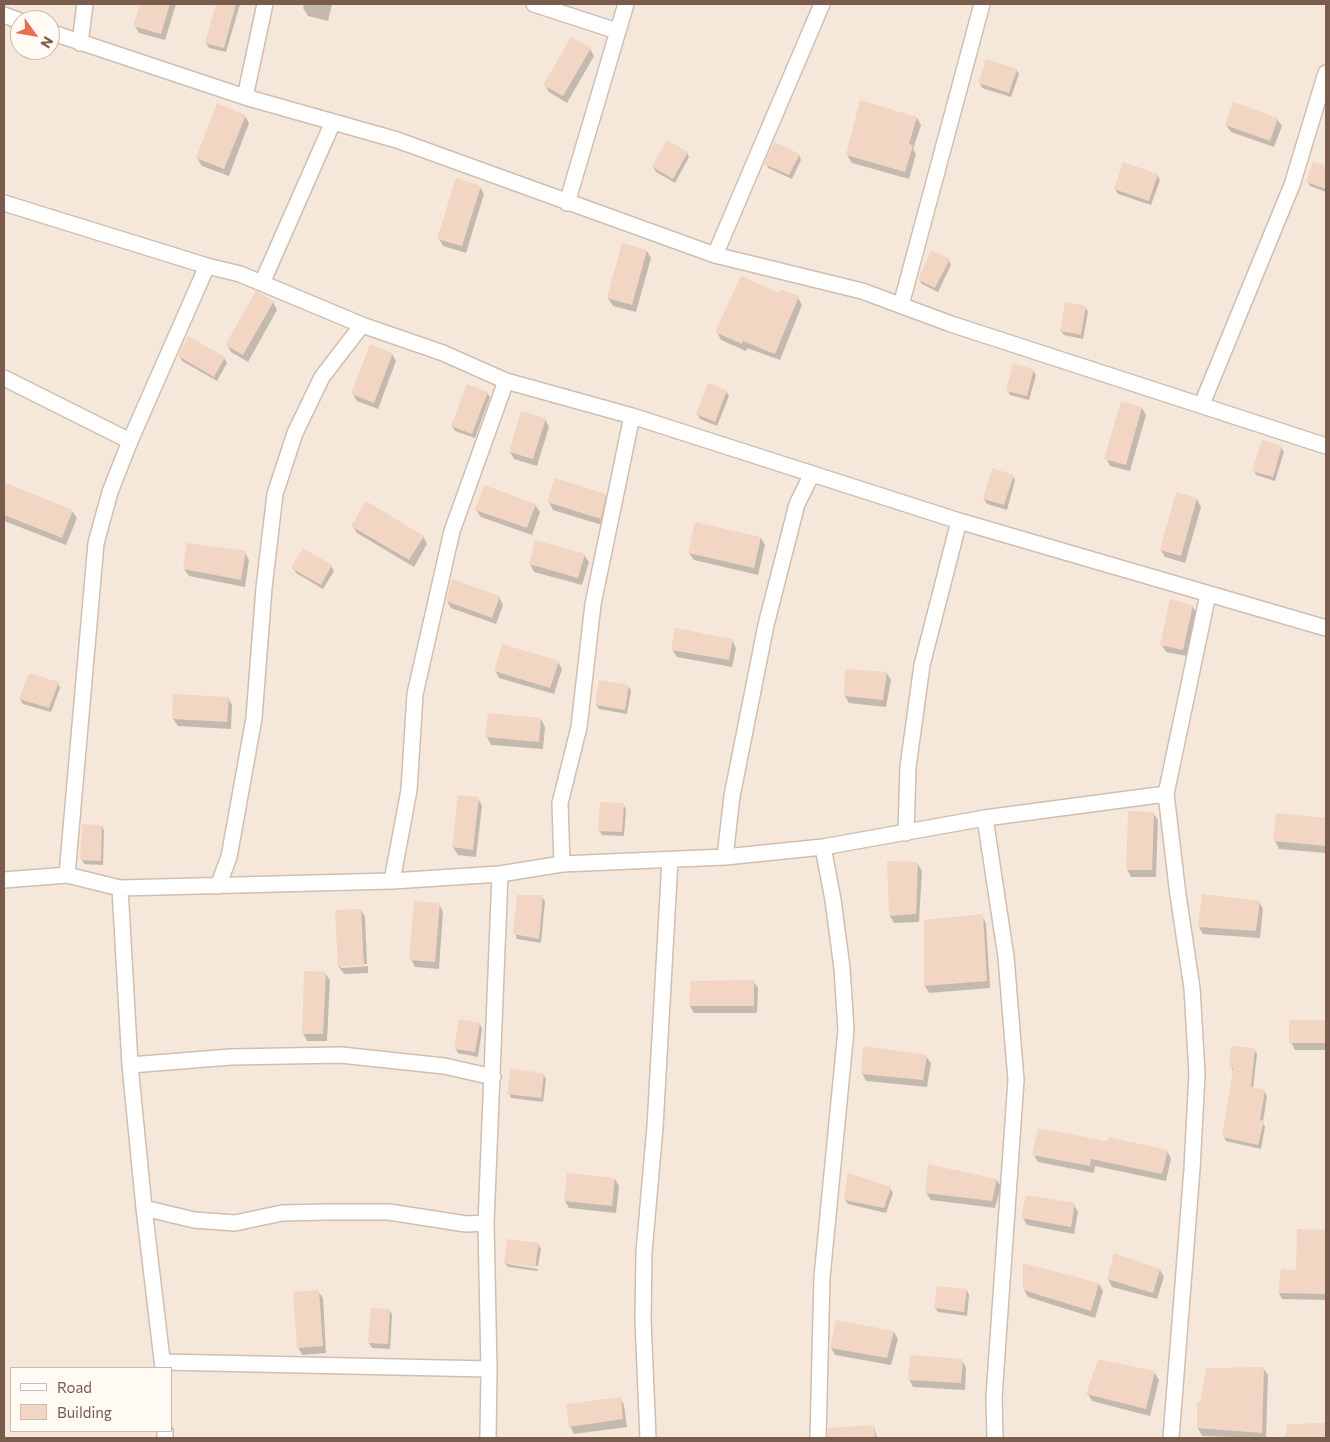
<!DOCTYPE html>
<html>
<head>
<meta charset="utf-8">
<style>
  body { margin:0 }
  #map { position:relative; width:1330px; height:1442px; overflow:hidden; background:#fdf6ec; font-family:Commissioner,sans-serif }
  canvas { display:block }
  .frame { position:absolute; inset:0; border:5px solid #7a5c4d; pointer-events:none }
  .legend { position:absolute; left:10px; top:1367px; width:162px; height:65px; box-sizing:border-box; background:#fffaf3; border:1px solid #cabbb1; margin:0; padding:6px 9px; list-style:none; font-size:15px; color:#7a5c4d }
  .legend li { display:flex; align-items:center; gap:10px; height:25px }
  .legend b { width:25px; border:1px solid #cabbb1 }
  .north { position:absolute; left:10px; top:10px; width:50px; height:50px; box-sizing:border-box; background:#fffaf3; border:1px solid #cabbb1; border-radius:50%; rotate:122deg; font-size:14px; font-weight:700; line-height:20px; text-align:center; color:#7a5c4d }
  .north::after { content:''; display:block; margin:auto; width:18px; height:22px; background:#e76f51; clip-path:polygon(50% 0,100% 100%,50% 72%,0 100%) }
</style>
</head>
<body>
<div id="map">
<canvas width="1330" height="1442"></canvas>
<div class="frame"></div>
<ul class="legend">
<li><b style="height:6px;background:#fff"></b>Road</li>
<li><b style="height:14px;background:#f3d5c3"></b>Building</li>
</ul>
<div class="north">N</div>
</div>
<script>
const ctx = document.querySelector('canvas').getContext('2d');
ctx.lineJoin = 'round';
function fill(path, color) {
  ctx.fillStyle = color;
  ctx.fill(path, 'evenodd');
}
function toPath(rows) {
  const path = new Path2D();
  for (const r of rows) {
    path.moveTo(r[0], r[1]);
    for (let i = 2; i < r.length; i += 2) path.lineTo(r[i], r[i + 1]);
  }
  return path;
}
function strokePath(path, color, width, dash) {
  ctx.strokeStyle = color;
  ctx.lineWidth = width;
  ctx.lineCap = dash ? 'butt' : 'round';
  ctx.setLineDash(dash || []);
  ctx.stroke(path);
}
fill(toPath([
  [4,4,1326,4,1326,1438,4,1438],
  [20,20,50,20,50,50,20,50],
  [11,1368,171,1368,171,1431,11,1431]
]), '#f5e8da');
fill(toPath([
  [141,4,176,4,165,40,139,33,135,26],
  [217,4,240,4,226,52,209,48,206,43],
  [304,4,332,4,328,21,308,16,303,8],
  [590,49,594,56,567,103,549,92,545,85],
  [1016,70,1019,74,1011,97,982,88,980,83],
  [245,116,249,123,229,176,202,166,197,158],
  [917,118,921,125,913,149,916,154,909,179,852,163,847,155],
  [1277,119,1282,126,1274,147,1231,132,1226,125],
  [687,153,689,157,675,183,656,172,653,167],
  [799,155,801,160,792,179,768,168,766,163],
  [1314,163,1326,167,1326,192,1310,186,1307,181],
  [1157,175,1160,180,1151,205,1118,194,1115,189],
  [480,187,484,194,466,253,443,246,439,239],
  [647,251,651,258,636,312,613,306,608,298],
  [949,260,951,265,938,292,922,284,919,280],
  [779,295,798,298,802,305,780,360,747,348,746,351,721,340,717,332],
  [273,302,277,310,248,362,231,352,227,345],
  [1086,308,1088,312,1083,339,1064,335,1061,331],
  [392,354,396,361,378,409,357,401,353,394],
  [179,356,224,358,227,363,217,381,182,361],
  [1033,370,1036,375,1029,400,1010,395,1007,390],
  [726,391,729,396,717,426,700,419,697,414],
  [487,393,490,397,475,438,455,431,452,426],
  [1142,408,1146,415,1130,471,1110,466,1106,458],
  [545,419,549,427,537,466,514,459,510,452],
  [1281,447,1284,452,1275,481,1256,475,1254,471],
  [1013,476,1015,480,1007,510,987,504,984,499],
  [4,484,72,511,77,518,66,545,4,521],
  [605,495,610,502,605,526,553,510,549,502],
  [1197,499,1201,507,1185,563,1165,557,1161,550],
  [535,505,540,512,532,535,481,517,476,510],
  [353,526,423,536,427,544,414,567,357,533],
  [761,538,765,545,758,575,694,560,689,553],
  [245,553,249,560,245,587,189,576,184,569],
  [584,555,589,562,582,585,534,572,530,564],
  [331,566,334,571,323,589,296,573,293,568],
  [499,597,503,605,496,624,451,608,447,601],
  [1192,606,1197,613,1187,656,1166,652,1161,644],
  [732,640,736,648,732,667,677,657,672,649],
  [558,662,562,669,554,694,499,678,495,670],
  [887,673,891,680,886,707,849,703,845,696],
  [58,683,60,688,51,712,23,704,20,699],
  [629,687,631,691,627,714,599,709,596,705],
  [228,698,232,705,231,729,178,726,173,719],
  [541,719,545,727,543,749,491,745,487,737],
  [478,798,482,806,476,857,458,855,453,847],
  [623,804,626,809,624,836,602,835,599,830],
  [1153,813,1158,820,1156,877,1131,877,1127,869],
  [1277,815,1326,819,1326,853,1279,849,1275,841],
  [102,826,104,831,103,865,84,864,82,860],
  [918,864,922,871,919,922,894,923,890,916],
  [542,897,545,901,541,943,517,939,515,934],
  [1259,902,1263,909,1260,938,1203,934,1199,927],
  [439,904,443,912,439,969,415,967,411,959],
  [361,910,365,917,367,964,341,966,341,968,368,966,368,973,344,974,339,967],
  [982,916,986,923,990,988,929,993,925,986],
  [325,973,330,980,327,1041,307,1041,303,1033],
  [753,981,758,988,757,1013,694,1013,690,1006],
  [1290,1021,1326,1021,1326,1050,1295,1050,1291,1042],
  [480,1024,482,1029,478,1057,458,1053,455,1048],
  [1254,1049,1257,1054,1253,1089,1264,1091,1267,1096,1263,1122,1265,1127,1261,1149,1226,1141,1224,1137,1233,1072,1231,1067],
  [926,1056,931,1063,927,1087,866,1081,862,1073],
  [543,1074,546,1079,543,1102,511,1098,509,1093],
  [1108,1142,1167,1151,1171,1158,1166,1181,1095,1166,1094,1173,1038,1162,1034,1155],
  [615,1179,619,1186,616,1213,569,1208,565,1201],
  [997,1180,1001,1187,995,1208,931,1200,926,1193],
  [890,1188,893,1193,886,1213,848,1204,845,1200],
  [1074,1205,1078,1212,1074,1234,1027,1225,1023,1218],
  [1298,1231,1326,1231,1326,1300,1282,1299,1279,1293,1297,1272],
  [538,1244,541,1249,538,1266,507,1262,507,1264,538,1269,537,1271,508,1267,505,1263],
  [1160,1270,1164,1277,1157,1299,1112,1287,1108,1279],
  [1099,1284,1103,1291,1095,1318,1028,1297,1024,1290],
  [967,1290,969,1295,967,1316,938,1312,935,1308],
  [318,1291,323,1298,326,1353,302,1355,298,1347],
  [390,1310,392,1315,390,1349,372,1348,369,1343],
  [894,1332,898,1339,891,1365,835,1355,831,1348],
  [962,1360,966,1368,965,1390,913,1387,909,1379],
  [1263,1368,1268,1375,1266,1438,1202,1436,1198,1428,1198,1404],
  [1154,1372,1159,1380,1150,1416,1092,1401,1088,1394],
  [620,1398,624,1405,627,1427,574,1434,570,1426],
  [1326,1424,1326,1438,1286,1438,1288,1425],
  [874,1427,877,1438,836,1438,836,1429]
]), '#0003');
fill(toPath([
  [140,4,170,4,161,34,133,26],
  [216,4,236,4,224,48,205,43],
  [571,37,591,48,563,96,543,85],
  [986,59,1017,69,1009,93,978,83],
  [860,100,917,117,909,144,913,145,905,172,846,155],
  [1233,102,1278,118,1270,141,1225,125],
  [217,103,246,115,224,169,196,158],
  [667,140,688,152,673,179,652,167],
  [774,142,800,154,789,175,764,164],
  [1313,161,1326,166,1326,189,1306,182],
  [1123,162,1158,174,1149,201,1114,189],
  [456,178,481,186,462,246,437,239],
  [622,243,647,250,632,305,607,298],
  [931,250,950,259,935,288,918,280],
  [741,276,779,293,780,289,799,296,775,354,743,341,742,344,715,332],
  [256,291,274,301,243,355,225,345],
  [1065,302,1086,306,1081,335,1060,331],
  [188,336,225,357,214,377,178,356],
  [370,344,393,353,374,403,351,394],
  [1013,364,1034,369,1027,396,1006,391],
  [708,383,727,390,715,422,696,414],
  [467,384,488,392,472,434,451,426],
  [1121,401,1142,407,1126,465,1104,459],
  [521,411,546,418,533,459,509,452],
  [1262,440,1282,446,1273,477,1252,471],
  [992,468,1014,475,1004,505,983,499],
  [555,478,606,494,601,519,547,502],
  [4,482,73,510,62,538,4,515],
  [484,485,536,504,527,528,475,510],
  [1176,492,1197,498,1181,556,1160,550],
  [366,501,424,536,409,560,351,526],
  [695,522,761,537,754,568,688,553],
  [535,540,585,554,578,578,529,564],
  [187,543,246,551,241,580,183,569],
  [303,548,332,565,321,585,291,568],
  [452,579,500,596,492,618,446,601],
  [1170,599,1193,605,1183,650,1160,645],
  [675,628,733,639,729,660,671,650],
  [502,644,559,661,550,688,494,671],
  [845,669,887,672,883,700,844,696],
  [29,673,59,682,49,708,19,699],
  [599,680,629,685,625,710,595,705],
  [173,694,229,697,227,722,172,719],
  [488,713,541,718,539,742,485,737],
  [458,795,479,797,473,850,452,847],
  [600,802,624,803,622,832,598,831],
  [1128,811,1154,812,1152,870,1126,870],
  [1276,813,1326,818,1326,846,1273,841],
  [82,824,102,825,101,861,80,860],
  [887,861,918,862,916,914,889,916],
  [1202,894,1260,901,1256,931,1198,927],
  [517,895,543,895,539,939,513,934],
  [414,901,440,903,435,962,409,960],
  [361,909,364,965,338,967,335,910],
  [983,914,987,981,924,986,924,920],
  [304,971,326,972,323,1034,302,1034],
  [754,980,754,1006,689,1006,691,981],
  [459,1019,480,1023,475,1052,454,1049],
  [1289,1020,1326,1020,1326,1043,1289,1043],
  [863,1046,927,1055,923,1080,861,1074],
  [1231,1046,1255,1048,1251,1087,1265,1090,1260,1120,1264,1121,1258,1145,1222,1137,1233,1068,1229,1067],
  [511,1069,544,1073,541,1098,507,1094],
  [1038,1128,1107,1141,1108,1137,1168,1150,1162,1174,1091,1159,1090,1166,1032,1155],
  [928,1164,997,1179,992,1201,925,1193],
  [567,1173,615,1178,612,1206,564,1201],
  [848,1173,891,1187,884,1208,844,1200],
  [1026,1195,1075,1203,1071,1227,1021,1218],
  [1297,1229,1326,1230,1326,1294,1278,1293,1281,1269,1296,1270],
  [507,1239,539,1243,535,1267,504,1263],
  [1114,1253,1160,1269,1153,1293,1107,1279],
  [1023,1263,1099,1283,1091,1311,1023,1290],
  [937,1286,967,1289,964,1312,934,1308],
  [319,1290,323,1346,297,1348,293,1292],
  [371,1308,390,1309,388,1344,368,1343],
  [836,1320,894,1331,887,1358,830,1348],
  [910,1355,963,1359,961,1383,908,1380],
  [1098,1359,1155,1371,1146,1409,1086,1394],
  [1264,1367,1262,1433,1197,1428,1197,1402,1200,1402,1206,1368],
  [621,1397,623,1419,569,1427,566,1404],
  [1326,1423,1326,1438,1285,1438,1287,1424],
  [874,1425,875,1438,827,1438,828,1428]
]), '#f3d5c3');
const street = toPath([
  [534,4,617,31],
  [4,15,20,21],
  [50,32,245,97,397,140,715,255,862,291,951,324,1326,446],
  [80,43,85,4],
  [245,97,265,4],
  [4,203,207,266,240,274,362,325,443,353,506,381,632,416,959,521,1326,628],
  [567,203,626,4],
  [715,255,822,4],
  [262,283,333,122],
  [901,305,982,4],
  [4,378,130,441,207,266],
  [1202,404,1292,185,1326,73],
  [985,818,1006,957,1016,1080,994,1397,995,1438],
  [906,833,908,767,922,665,959,521],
  [725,857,732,796,766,625,797,504,812,474],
  [562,864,560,803,579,727,593,604,632,416],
  [67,875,96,543,110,492,130,441],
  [4,880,67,875,120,888,392,881,500,874,562,864,725,857,823,847,985,818,1166,794],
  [392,881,409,790,415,694,452,531,506,381],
  [218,886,229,857,254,718,264,588,275,494,295,433,322,377,362,325],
  [120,888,130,1065,144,1208,163,1368],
  [130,1065,231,1057,341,1055,444,1066,493,1077],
  [144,1208,194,1220,235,1223,282,1213,326,1212,389,1212,466,1224,486,1223],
  [163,1362,489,1369],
  [165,1431,165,1438],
  [488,1438,489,1369,486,1223,500,874],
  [648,1438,643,1320,644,1252,655,1127,670,860],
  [818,1438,822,1277,846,1030,842,968,833,900,823,847],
  [1171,1438,1192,1169,1197,1074,1192,988,1178,895,1166,794,1208,594]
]);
strokePath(street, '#d1beb0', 18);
strokePath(street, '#fff', 15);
</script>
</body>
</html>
